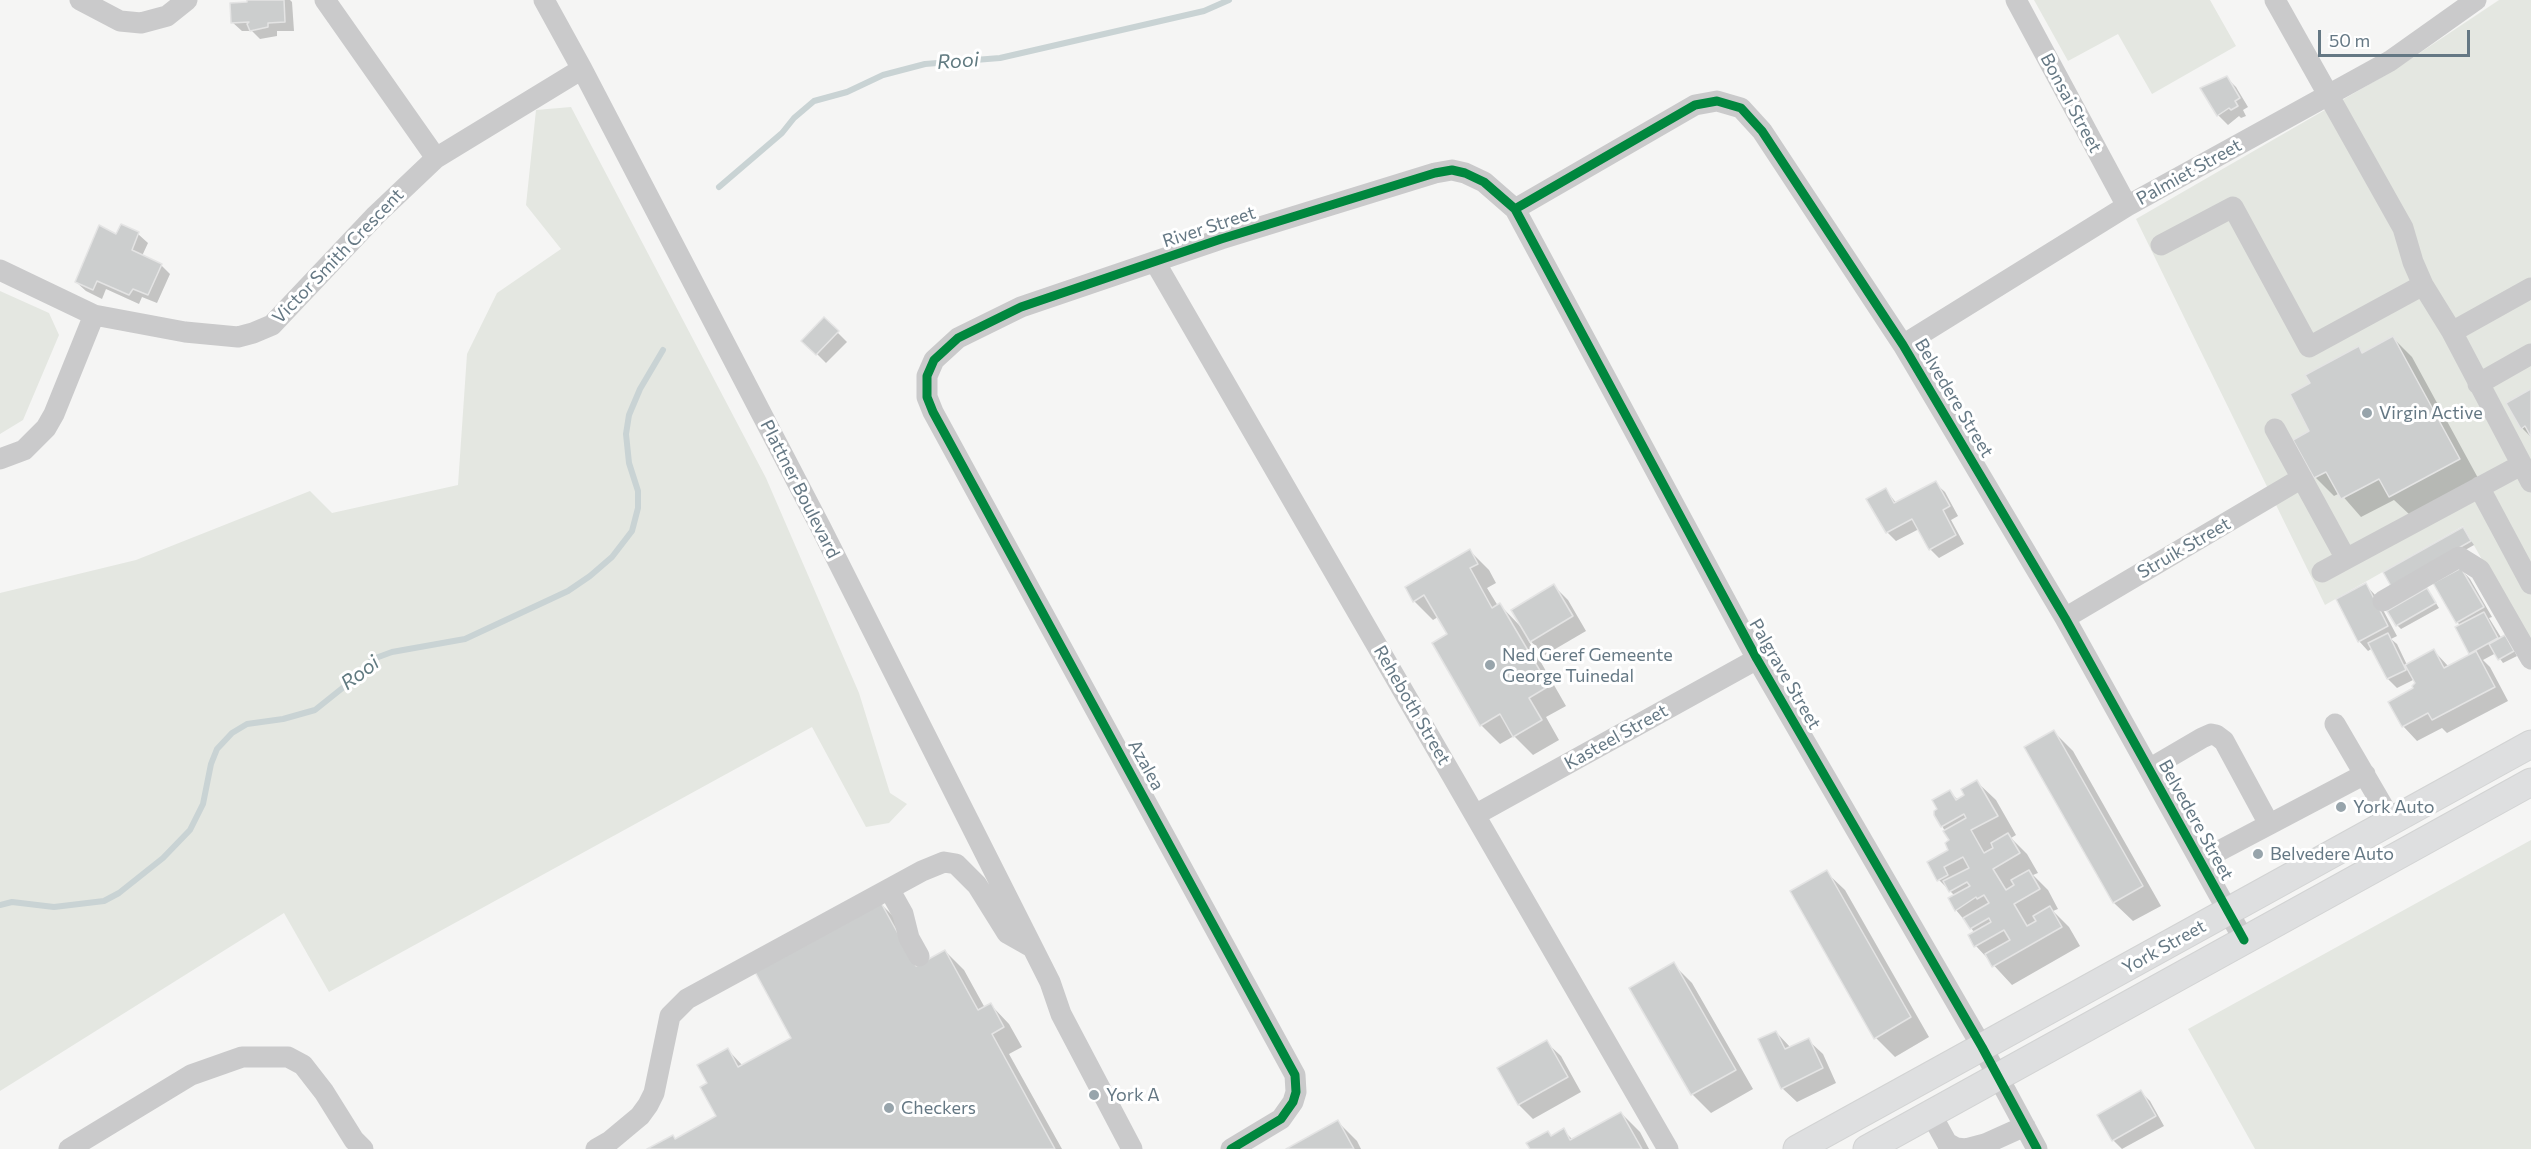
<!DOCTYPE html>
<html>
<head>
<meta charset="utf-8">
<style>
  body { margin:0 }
  #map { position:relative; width:2531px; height:1149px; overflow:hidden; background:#f5f5f4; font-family:Commissioner,sans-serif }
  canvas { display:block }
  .scale { position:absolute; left:2318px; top:30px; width:152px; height:27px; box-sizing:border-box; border:3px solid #657884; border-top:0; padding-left:8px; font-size:18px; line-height:21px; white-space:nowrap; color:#657884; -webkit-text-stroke:4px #fff; paint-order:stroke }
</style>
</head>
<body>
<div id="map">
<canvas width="2531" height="1149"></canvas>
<div class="scale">50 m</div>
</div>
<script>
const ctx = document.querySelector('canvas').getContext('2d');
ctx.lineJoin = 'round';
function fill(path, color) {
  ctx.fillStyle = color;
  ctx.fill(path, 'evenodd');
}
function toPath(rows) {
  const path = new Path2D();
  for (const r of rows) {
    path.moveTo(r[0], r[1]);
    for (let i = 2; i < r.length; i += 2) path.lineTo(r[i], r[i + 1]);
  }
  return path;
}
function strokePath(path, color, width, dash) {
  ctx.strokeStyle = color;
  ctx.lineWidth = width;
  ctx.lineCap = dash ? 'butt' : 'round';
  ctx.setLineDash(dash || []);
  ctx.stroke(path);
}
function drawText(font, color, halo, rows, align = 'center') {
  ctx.font = font + ' Commissioner,sans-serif';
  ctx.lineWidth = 6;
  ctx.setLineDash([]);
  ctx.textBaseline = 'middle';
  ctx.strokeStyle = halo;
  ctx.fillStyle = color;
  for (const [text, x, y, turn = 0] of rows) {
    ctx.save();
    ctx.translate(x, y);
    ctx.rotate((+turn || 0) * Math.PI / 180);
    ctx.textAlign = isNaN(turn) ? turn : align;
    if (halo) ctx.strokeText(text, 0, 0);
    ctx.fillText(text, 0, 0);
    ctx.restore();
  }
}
fill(toPath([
  [2034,0,2210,0,2236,46,2152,94,2118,34,2068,61],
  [2499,0,2531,0,2531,646,2463,526,2325,605,2136,219,2394,70],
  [571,107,766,478,859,693,890,793,907,804,889,823,866,827,812,727,329,992,284,913,0,1091,0,593,136,560,310,491,332,513,458,485,467,354,497,293,561,249,526,205,536,110],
  [0,291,49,313,59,335,23,420,0,434],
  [2531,840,2531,1149,2255,1149,2188,1029]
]), '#e4e7e1');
fill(toPath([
  [249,0,290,0,292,2,294,31,277,31,277,36,260,39,252,31,242,31,232,22,249,3],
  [2227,78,2236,87,2248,107,2243,110,2246,116,2241,118,2239,116,2228,125,2218,115,2202,89],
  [121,226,138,234,148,243,142,256,161,265,170,274,157,303,142,297,139,304,106,289,102,299,86,291,76,282,117,236],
  [824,319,847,342,826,363,804,341],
  [2393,338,2412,357,2478,478,2410,515,2394,500,2361,517,2340,493,2334,496,2315,477,2312,432,2312,384,2358,348,2364,354],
  [2531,390,2531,437,2522,428],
  [1935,483,1945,492,1958,516,1951,520,1964,544,1939,558,1930,549,1919,529,1896,541,1887,532,1886,490,1897,504],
  [2463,529,2474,545,2397,589],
  [1470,551,1489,570,1496,583,1487,588,1498,606,1500,605,1521,627,1554,586,1568,600,1586,631,1545,655,1527,638,1566,706,1546,717,1559,740,1533,755,1514,736,1500,744,1481,725,1449,635,1438,617,1433,620,1414,601],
  [2461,569,2470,579,2492,617,2489,618,2502,639,2505,637,2509,641,2517,656,2503,663,2496,653,2483,660,2490,667,2508,701,2447,733,2442,728,2417,741,2403,726,2417,684,2415,679,2397,688,2388,679,2373,648,2368,651,2359,641,2366,585,2375,595,2397,636,2391,639,2397,644,2407,665,2434,651,2449,667,2472,655,2461,626,2457,622],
  [2427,589,2439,608,2401,629,2397,625],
  [2054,732,2073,751,2161,906,2133,921,2114,903,2026,748],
  [1977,782,1996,800,2016,835,2011,838,2027,854,2038,873,2033,875,2048,890,2058,909,2053,911,2069,927,2080,946,2012,985,1976,946,1970,936,1975,933,1956,910,1955,896,1939,880,1951,850,1951,841,1942,826,1950,792,1958,800,1966,795],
  [1826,872,1845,890,1929,1037,1895,1057,1876,1038],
  [880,903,899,922,922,964,945,951,964,970,985,1008,991,1005,1009,1024,1022,1047,1009,1054,1062,1149,650,1149,676,1140,718,1117,709,1084,728,1050,743,1066,793,1038],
  [1673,964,1692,983,1753,1089,1711,1113,1692,1094,1631,988],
  [1776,1032,1790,1047,1808,1040,1823,1054,1836,1083,1797,1102,1782,1088],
  [1546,1042,1561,1056,1581,1092,1533,1119,1519,1105,1499,1069],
  [2141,1092,2150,1101,2164,1126,2122,1149,2113,1140],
  [1621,1113,1640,1132,1649,1149,1531,1149,1563,1130,1573,1140],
  [1338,1122,1357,1141,1361,1149,1289,1149]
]), '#0003');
strokePath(toPath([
  [719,187,782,133,794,118,814,101,847,92,883,75,925,64,1000,58,1204,11,1229,0],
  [0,905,12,902,54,907,104,901,119,893,163,858,190,830,203,804,211,764,217,749,232,733,247,724,283,719,315,710,360,674,373,659,392,652,465,639,568,591,590,576,612,557,632,531,638,508,638,491,629,463,626,434,629,415,640,389,663,350]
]), '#c9d3d4', 6);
const building = toPath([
  [247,0,284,0,285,22,268,23,268,27,250,31,247,24,249,22,231,23,230,3,247,2,247,0],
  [2227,76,2240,98,2235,101,2238,106,2231,110,2229,108,2217,116,2200,88,2227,76],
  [121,224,139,232,132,250,162,264,148,295,133,289,129,295,97,281,93,290,75,282,99,225,116,234,121,224],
  [824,317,839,331,816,355,801,341,824,317],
  [2393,336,2460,459,2389,497,2379,479,2341,499,2326,472,2314,478,2293,440,2309,431,2290,394,2310,383,2305,375,2359,346,2362,353,2393,336],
  [2531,389,2531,437,2525,426,2521,429,2506,403,2531,389],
  [1936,481,1950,506,1943,510,1956,535,1929,550,1912,519,1886,533,1866,499,1886,488,1894,503,1936,481],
  [2463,527,2471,541,2391,586,2383,572,2463,527],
  [1470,549,1478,564,1470,568,1492,608,1500,603,1549,686,1529,698,1542,720,1513,737,1500,714,1480,726,1432,643,1447,634,1424,595,1413,602,1405,587,1470,549],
  [2461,568,2484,607,2456,623,2433,583,2461,568],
  [2366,583,2388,626,2358,642,2336,599,2366,583],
  [1554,584,1573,616,1530,642,1511,610,1554,584],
  [2427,588,2436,603,2396,626,2387,611,2427,588],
  [2484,612,2498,638,2469,654,2455,627,2484,612],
  [2388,633,2406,670,2387,679,2368,643,2388,633],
  [2505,635,2514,651,2498,660,2489,644,2505,635],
  [2434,649,2444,668,2476,651,2495,687,2432,720,2428,713,2402,727,2388,702,2413,688,2412,686,2415,683,2405,665,2434,649],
  [2054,730,2143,886,2113,903,2024,747,2054,730],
  [1977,780,1998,816,1971,830,1984,853,1993,848,1991,843,2008,833,2020,853,1993,869,2006,890,2014,885,2011,880,2029,870,2040,889,2014,904,2027,926,2036,921,2033,916,2050,906,2062,927,1992,967,1985,954,2010,940,2004,930,1974,947,1968,935,1991,922,1989,918,1970,929,1963,918,1989,903,1984,895,1977,899,1976,897,1955,911,1948,898,1970,886,1967,882,1949,892,1943,881,1969,868,1963,857,1944,867,1948,875,1937,881,1927,862,1948,850,1945,843,1949,840,1943,831,1966,818,1964,814,1941,827,1934,815,1934,811,1937,809,1932,800,1950,790,1956,800,1964,795,1961,789,1977,780],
  [1827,870,1911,1017,1874,1039,1790,891,1827,870],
  [880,901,916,966,945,950,978,1010,991,1003,1004,1027,992,1034,1055,1149,647,1149,673,1135,675,1139,716,1116,700,1087,707,1083,697,1065,728,1048,738,1067,791,1038,754,970,880,901],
  [1674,962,1736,1070,1691,1095,1629,988,1674,962],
  [1776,1031,1785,1049,1809,1038,1823,1068,1781,1089,1758,1039,1776,1031],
  [1547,1040,1568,1077,1518,1105,1497,1068,1547,1040],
  [2141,1090,2156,1116,2112,1141,2097,1115,2141,1090],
  [1621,1112,1642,1149,1530,1149,1526,1143,1548,1131,1551,1136,1564,1128,1570,1140,1621,1112],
  [1338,1120,1354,1149,1286,1149,1338,1120]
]);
fill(building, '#cccece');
strokePath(building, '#e4e4e4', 1.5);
const major = toPath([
  [1797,1149,2531,744],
  [1867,1149,2531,782]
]);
strokePath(major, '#d2d3d3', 29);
strokePath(toPath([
  [80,0,120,21,141,23,167,16,187,0],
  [325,0,436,158],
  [544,0,582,69,821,528,1050,982,1061,1014,1132,1149],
  [2016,0,2127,206],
  [2275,0,2403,228,2413,262,2423,285,2452,332,2531,482],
  [1515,209,1695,105,1717,101,1741,108,1762,131,1903,345,2065,618,2244,940],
  [2161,245,2233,207,2309,347,2423,285],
  [1155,262,1668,1149],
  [0,270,94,315,185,332,238,337,253,333,272,325,376,215,436,158,582,69],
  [2452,332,2531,288],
  [1903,345,2127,206,2390,61,2476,0],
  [2478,384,2531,354],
  [2275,429,2346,559,2521,465],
  [0,459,24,450,46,428,54,414,94,315],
  [2479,487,2531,584],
  [2322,572,2346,559],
  [2383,601,2459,557,2480,570,2531,659],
  [2065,618,2302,478],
  [2335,724,2391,820],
  [2149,769,2202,738,2211,734,2216,735,2224,741,2269,824],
  [1475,815,1757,659],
  [2200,861,2365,774],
  [889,889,903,914,909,938,919,956],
  [1931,1114,1947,1143,1956,1148,1966,1149,1985,1144,2025,1126],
  [69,1149,191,1075,242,1057,288,1057,303,1065,324,1092,354,1140,363,1149],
  [596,1149,610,1141,640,1116,648,1105,654,1093,670,1016,687,999,922,871,944,862,956,864,977,885,1007,933,1030,946],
  [1231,1149,1281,1119,1293,1102,1296,1092,1295,1075,933,412,927,397,927,376,934,360,958,338,1021,307,1221,239,1435,173,1452,170,1465,173,1484,182,1515,209,1757,659,1982,1047,2037,1149]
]), '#cacacb', 21);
strokePath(major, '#dedfe0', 27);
strokePath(toPath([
  [1515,209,1695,105,1717,101,1741,108,1762,131,1903,345,2065,618,2244,940],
  [1231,1149,1281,1119,1293,1102,1296,1092,1295,1075,933,412,927,397,927,376,934,360,958,338,1021,307,1221,239,1435,173,1452,170,1465,173,1484,182,1515,209,1757,659,1982,1047,2037,1149]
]), '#00873e', 9);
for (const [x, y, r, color] of [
  [2367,413,6,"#97a4ab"],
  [1490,665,6,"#97a4ab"],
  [2341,807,6,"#97a4ab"],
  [2258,854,6,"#97a4ab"],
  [1094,1095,6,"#97a4ab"],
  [889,1108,6,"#97a4ab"]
]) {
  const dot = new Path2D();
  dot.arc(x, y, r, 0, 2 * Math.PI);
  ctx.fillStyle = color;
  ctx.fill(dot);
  strokePath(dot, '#fff', 2);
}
drawText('18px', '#657884', '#fff', [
  ["Bonsai Street",2071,103,62],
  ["Palmiet Street",2189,172,-29],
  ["River Street",1209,227,-18],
  ["Victor Smith Crescent",338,256,-46],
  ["Belvedere Street",1954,398,59],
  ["Plattner Boulevard",800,489,63],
  ["Struik Street",2184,548,-30],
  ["Palgrave Street",1785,674,60],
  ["Reheboth Street",1412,705,60],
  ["Kasteel Street",1616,737,-29],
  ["Azalea",1146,765,61],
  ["Belvedere Street",2196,820,61],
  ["York Street",2164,947,-29]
]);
drawText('18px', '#657884', '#fff', [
  ["Virgin Active",2379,413],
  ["Ned Geref Gemeente",1502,655],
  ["George Tuinedal",1502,676],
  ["York Auto",2353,807],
  ["Belvedere Auto",2270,854],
  ["York A",1106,1095],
  ["Checkers",901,1108]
], 'left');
drawText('italic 20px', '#607a80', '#fff', [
  ["Rooi",958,61,-4],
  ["Rooi",360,673,-37]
]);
</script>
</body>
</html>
